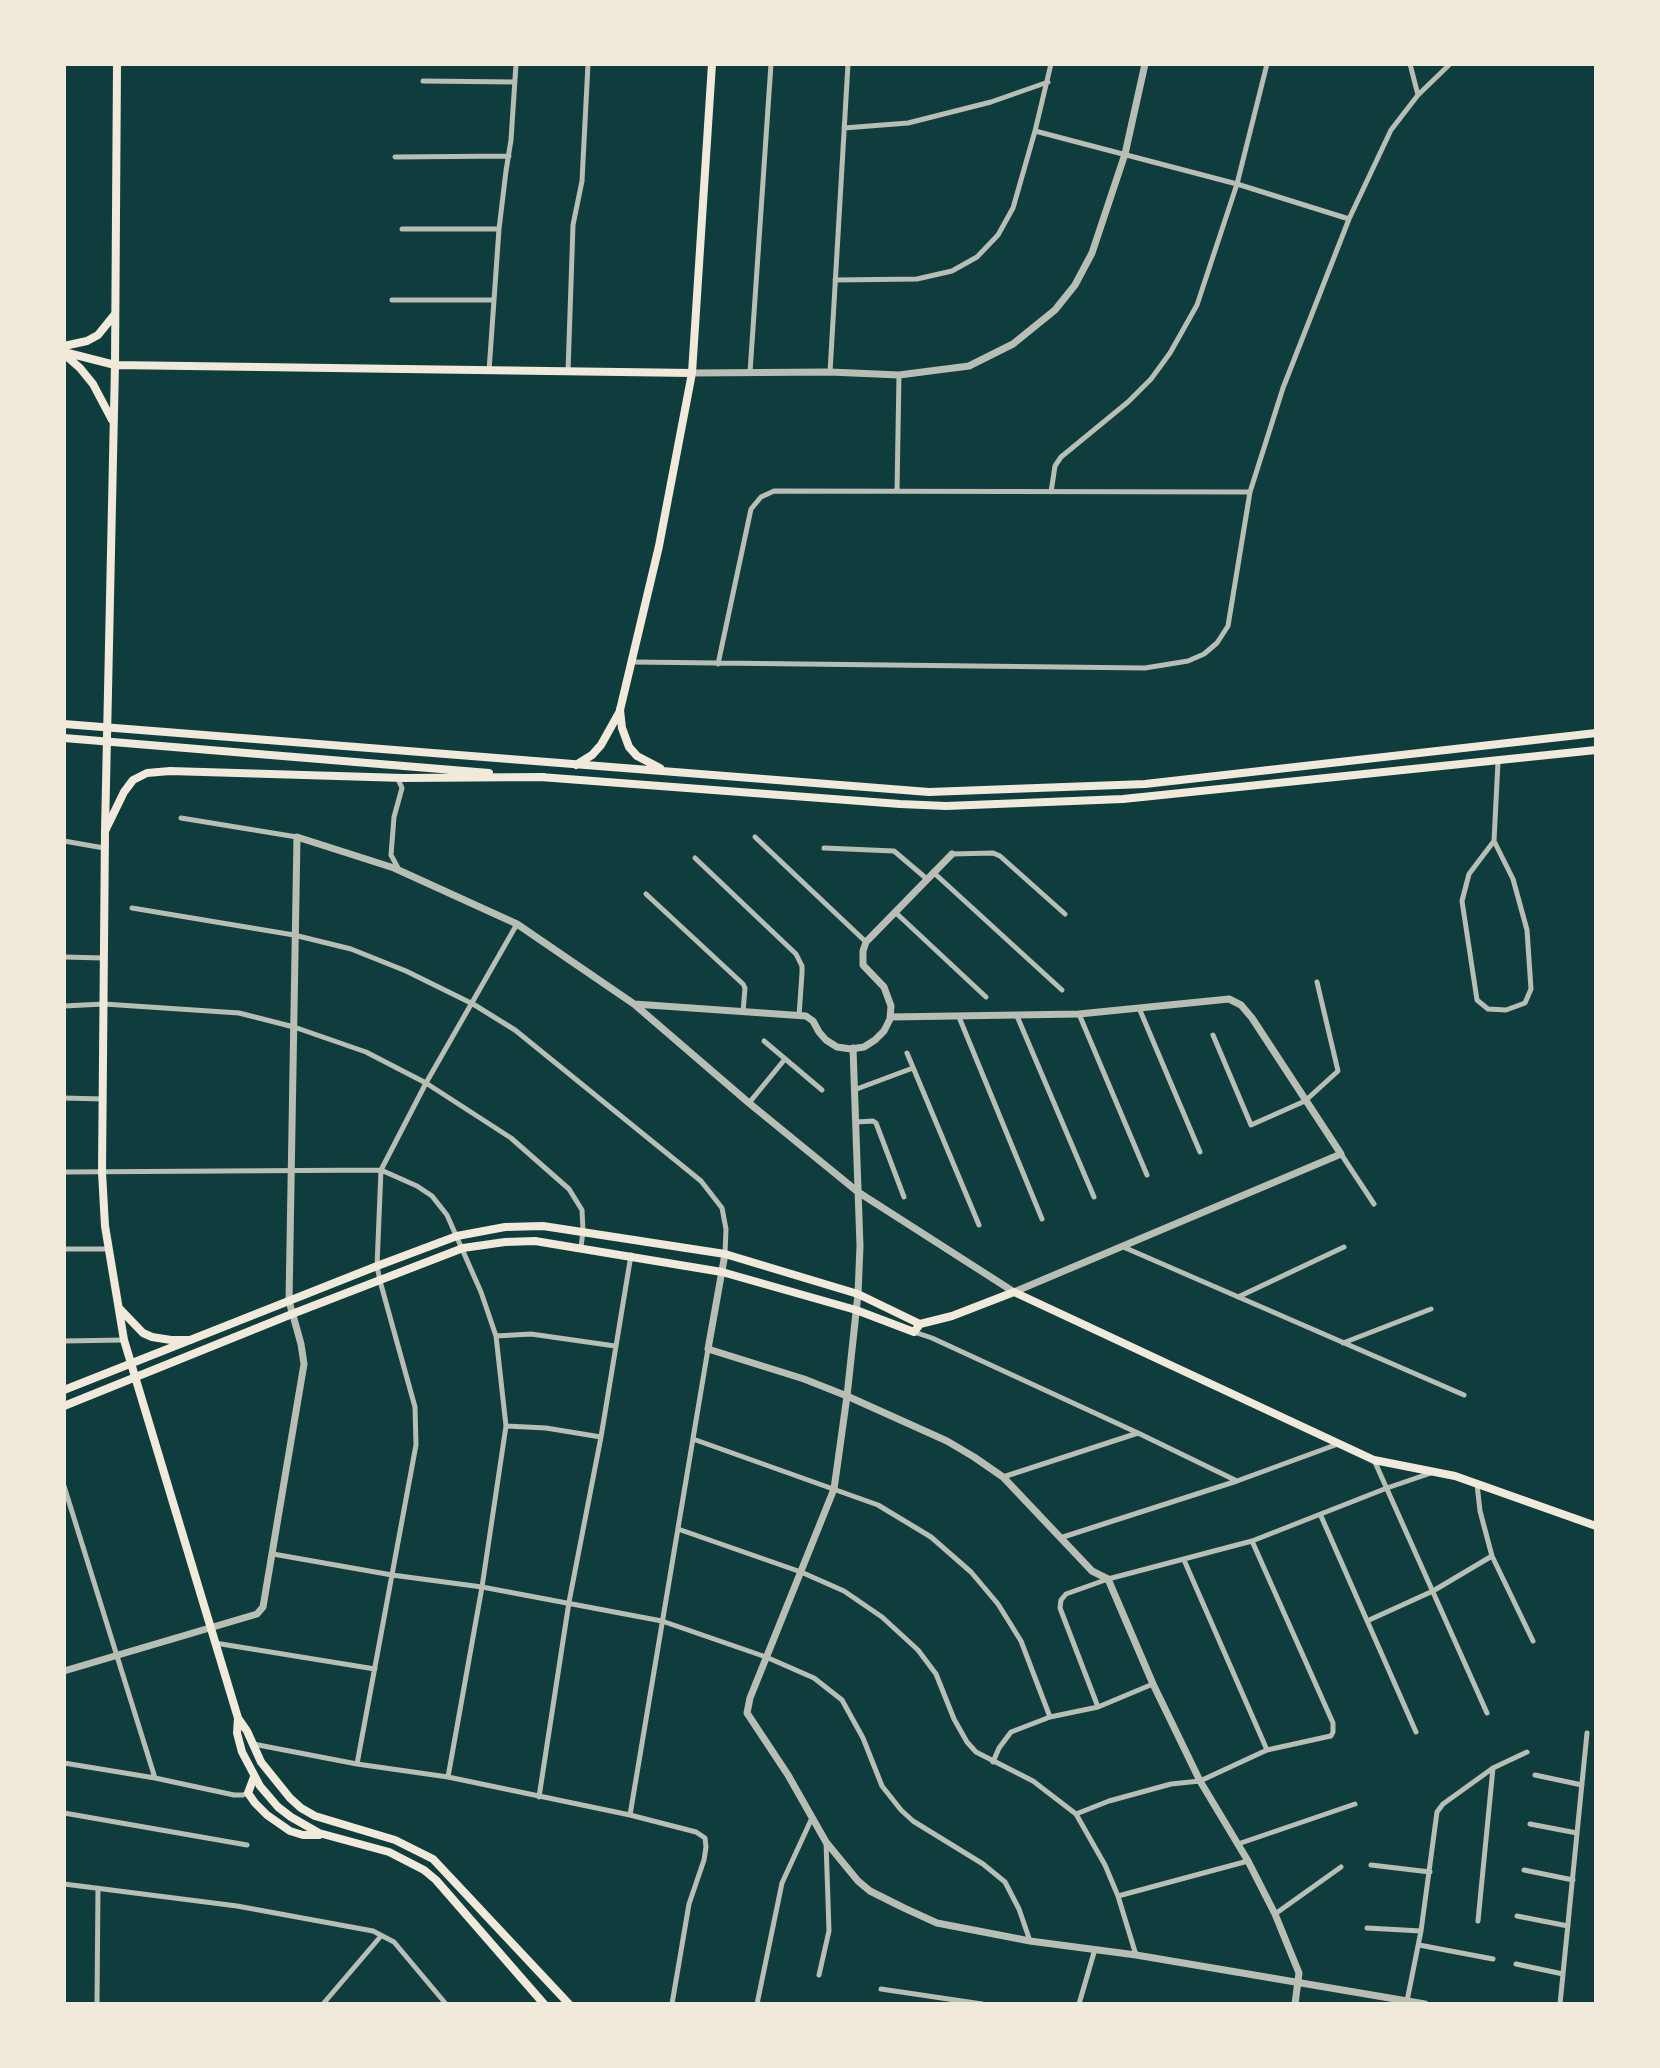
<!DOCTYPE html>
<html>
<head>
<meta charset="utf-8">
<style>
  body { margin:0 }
  #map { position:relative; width:1660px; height:2068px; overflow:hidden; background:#0f3d3e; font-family:"Libre Baskerville",serif }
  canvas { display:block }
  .frame { position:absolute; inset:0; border:66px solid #f1e9da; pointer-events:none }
</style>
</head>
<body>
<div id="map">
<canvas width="1660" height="2068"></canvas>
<div class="frame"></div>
</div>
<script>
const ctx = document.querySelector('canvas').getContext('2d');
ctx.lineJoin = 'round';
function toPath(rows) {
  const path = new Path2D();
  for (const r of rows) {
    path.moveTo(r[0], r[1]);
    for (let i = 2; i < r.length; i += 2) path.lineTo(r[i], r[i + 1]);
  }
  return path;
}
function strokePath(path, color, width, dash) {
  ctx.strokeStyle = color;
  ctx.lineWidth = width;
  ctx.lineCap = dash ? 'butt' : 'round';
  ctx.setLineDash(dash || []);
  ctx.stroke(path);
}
strokePath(toPath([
  [1410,64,1418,95],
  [423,81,515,82],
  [844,128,908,123,991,102,1048,82],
  [1035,131,1237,184,1349,219],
  [395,157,509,156],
  [402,229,499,229],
  [835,280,917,279,952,271,977,257,998,235,1013,208,1035,131,1051,64],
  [392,300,494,300],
  [489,371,499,229,506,171,511,140,516,64],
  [568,372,573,225,582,181,588,64],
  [750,372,771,64],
  [830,372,848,64],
  [897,491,899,375],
  [1051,492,1055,466,1061,457,1128,402,1151,379,1170,353,1197,305,1237,184,1267,64],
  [632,662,1145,668,1188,661,1204,654,1217,643,1228,626,1250,492,1283,388,1349,219,1391,130,1418,95,1450,64],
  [718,664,751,509,761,497,774,491,1250,492],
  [397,777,402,788,394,817,391,855,399,870],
  [181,818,297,837],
  [755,837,866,942],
  [64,841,104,848],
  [1494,841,1469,874,1462,901,1477,1000,1488,1009,1506,1010,1525,1003,1531,989,1527,930,1513,879,1494,841,1498,762],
  [824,848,894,851,927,879],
  [952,854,993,853,1000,856,1065,914],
  [695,858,796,954,802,966,802,973,799,1016],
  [933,872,1062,990],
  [646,894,743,984,745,988,743,1012],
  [132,908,294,935,351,949,406,971,473,1004,515,1030,701,1181,722,1208,726,1229,725,1254],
  [895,912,986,997],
  [64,957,103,958],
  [64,1006,104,1004,239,1013,294,1027,366,1052,426,1083,511,1138,569,1189,582,1210,583,1231,581,1247],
  [1139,1008,1200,1152],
  [1079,1014,1147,1175],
  [1017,1016,1094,1197],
  [959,1017,1042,1219],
  [1213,1035,1251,1125,1305,1101,1338,1071,1317,982],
  [764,1041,822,1090],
  [907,1053,979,1225],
  [854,1090,913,1068],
  [64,1098,102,1099],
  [749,1103,785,1059],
  [856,1122,873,1121,876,1123,904,1197],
  [1341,1154,1374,1204],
  [64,1172,381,1170,417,1186,432,1196,447,1215,481,1292,496,1336,506,1426,482,1587,448,1777],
  [1121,1246,1464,1395],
  [64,1249,108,1249],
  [1238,1297,1344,1247],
  [914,1332,932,1338,1138,1433,1237,1481],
  [496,1336,531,1334,615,1346],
  [64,1341,124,1340],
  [1343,1343,1431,1309],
  [506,1426,546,1428,601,1437],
  [693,1439,878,1505,931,1537,971,1572,998,1604,1021,1641,1050,1717],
  [1374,1460,1487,1713],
  [1003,1477,1138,1433],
  [1477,1484,1480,1511,1492,1556,1533,1641],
  [64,1486,155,1778],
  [1321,1516,1416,1732],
  [678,1529,801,1572,844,1591,882,1617,918,1650,936,1674,954,1719,967,1742,976,1752,1033,1781,1076,1814,1105,1865,1118,1896,1136,1955],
  [1060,1538,1237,1481,1338,1444],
  [273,1554,392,1575,482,1587,662,1621,766,1657,814,1678,842,1700,863,1738,882,1786,901,1810,913,1821,983,1864,1005,1882,1019,1909,1030,1941],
  [1184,1560,1267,1750],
  [1367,1621,1433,1591,1492,1556],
  [215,1643,375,1669],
  [1098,1707,1060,1608,1061,1600,1066,1594,1108,1579,1252,1541,1387,1488,1434,1472],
  [253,1744,357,1764,448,1777,630,1815,696,1832,705,1838,706,1847,704,1860,689,1904,672,2004],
  [993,1762,999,1748,1011,1732,1050,1717,1098,1707,1153,1684],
  [64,1763,155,1778,234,1795,243,1795,248,1793],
  [357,1764,416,1445,415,1407,380,1281,377,1266,381,1170,426,1083,517,924],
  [1535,1775,1582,1785],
  [539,1797,569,1602,601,1437,631,1255],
  [64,1813,247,1845],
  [1076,1814,1109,1801,1171,1784,1200,1781,1267,1750,1326,1737,1331,1736,1333,1732,1333,1723,1252,1541],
  [630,1815,708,1349],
  [1530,1824,1577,1833],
  [1238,1844,1355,1804],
  [1371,1865,1430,1872],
  [1524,1870,1573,1880],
  [64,1884,237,1906,373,1931,394,1942,446,2004],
  [1118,1896,1248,1861],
  [1275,1914,1341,1867],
  [1517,1916,1568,1926],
  [1478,1921,1493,1768],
  [1367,1928,1421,1931],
  [1419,1945,1493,1959],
  [1516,1964,1563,1974],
  [819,1975,829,1931,826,1842],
  [881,1989,982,2004],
  [1407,2001,1421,1931,1437,1812,1443,1804,1493,1768,1527,1752],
  [97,2004,98,1888],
  [323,2004,381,1936],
  [757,2004,782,1883,811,1820],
  [1079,2004,1095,1949],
  [1560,2004,1587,1733]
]), '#b8beb3', 5);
strokePath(toPath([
  [692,373,830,372,899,375,969,366,1013,344,1055,310,1075,285,1092,253,1125,154,1145,64],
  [634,1004,806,1016,813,1021,819,1032,826,1040,837,1047,851,1049,864,1047,875,1040,884,1031,890,1019,891,1006,884,987,863,965,863,951,866,942,952,854],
  [853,1048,860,1246,858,1294,847,1396,834,1489,750,1698,747,1713,788,1775,826,1842,858,1881,870,1891,904,1908,937,1923,1030,1941,1136,1955,1425,2004],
  [725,1254,708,1349,804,1379,847,1396,947,1441,974,1457,1003,1477,1092,1571,1108,1579,1153,1684,1200,1781,1248,1861,1275,1914,1299,1973,1295,2004],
  [64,1671,257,1614,263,1607,304,1364,301,1344,289,1301,297,837,394,868,517,924,634,1004,749,1103,858,1192,1014,1292,1341,1154,1252,1018,1241,1005,1229,999,1079,1014,890,1017]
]), '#b8beb3', 7);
strokePath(toPath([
  [64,346,87,341,98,335,115,314],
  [64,352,115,365,692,373],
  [64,354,80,368,93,384,112,420],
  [620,710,659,546,692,373,712,64],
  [105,831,115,365,117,64],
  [64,1390,377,1266,457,1236,505,1227,543,1226,725,1254,858,1294,920,1324],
  [64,1406,292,1314,463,1248,505,1242,535,1241,722,1272,856,1310,914,1332,920,1324,952,1316,1014,1292,1374,1460,1455,1476,1596,1526]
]), '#f1e9da', 8);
strokePath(toPath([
  [620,710,622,728,629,747,637,756,660,768],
  [64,724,929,792,1145,784,1596,733],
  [64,738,489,773],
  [576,765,592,755,601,745,620,711],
  [540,777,900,804,946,806,1123,799,1596,750],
  [544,777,404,778,170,771,147,773,133,780,124,792,105,831,102,1172,105,1226,124,1340,238,1718,247,1731,261,1762,290,1798,301,1808,315,1816,395,1840,433,1859,569,2004],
  [119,1308,143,1333,152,1337,171,1340,190,1340],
  [238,1718,237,1733,242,1752,260,1786,278,1807,291,1817,319,1833,389,1852,424,1870,436,1880,544,2004],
  [254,1777,248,1793,255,1803,267,1815,290,1831,303,1835,319,1835]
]), '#f1e9da', 8);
</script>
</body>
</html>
